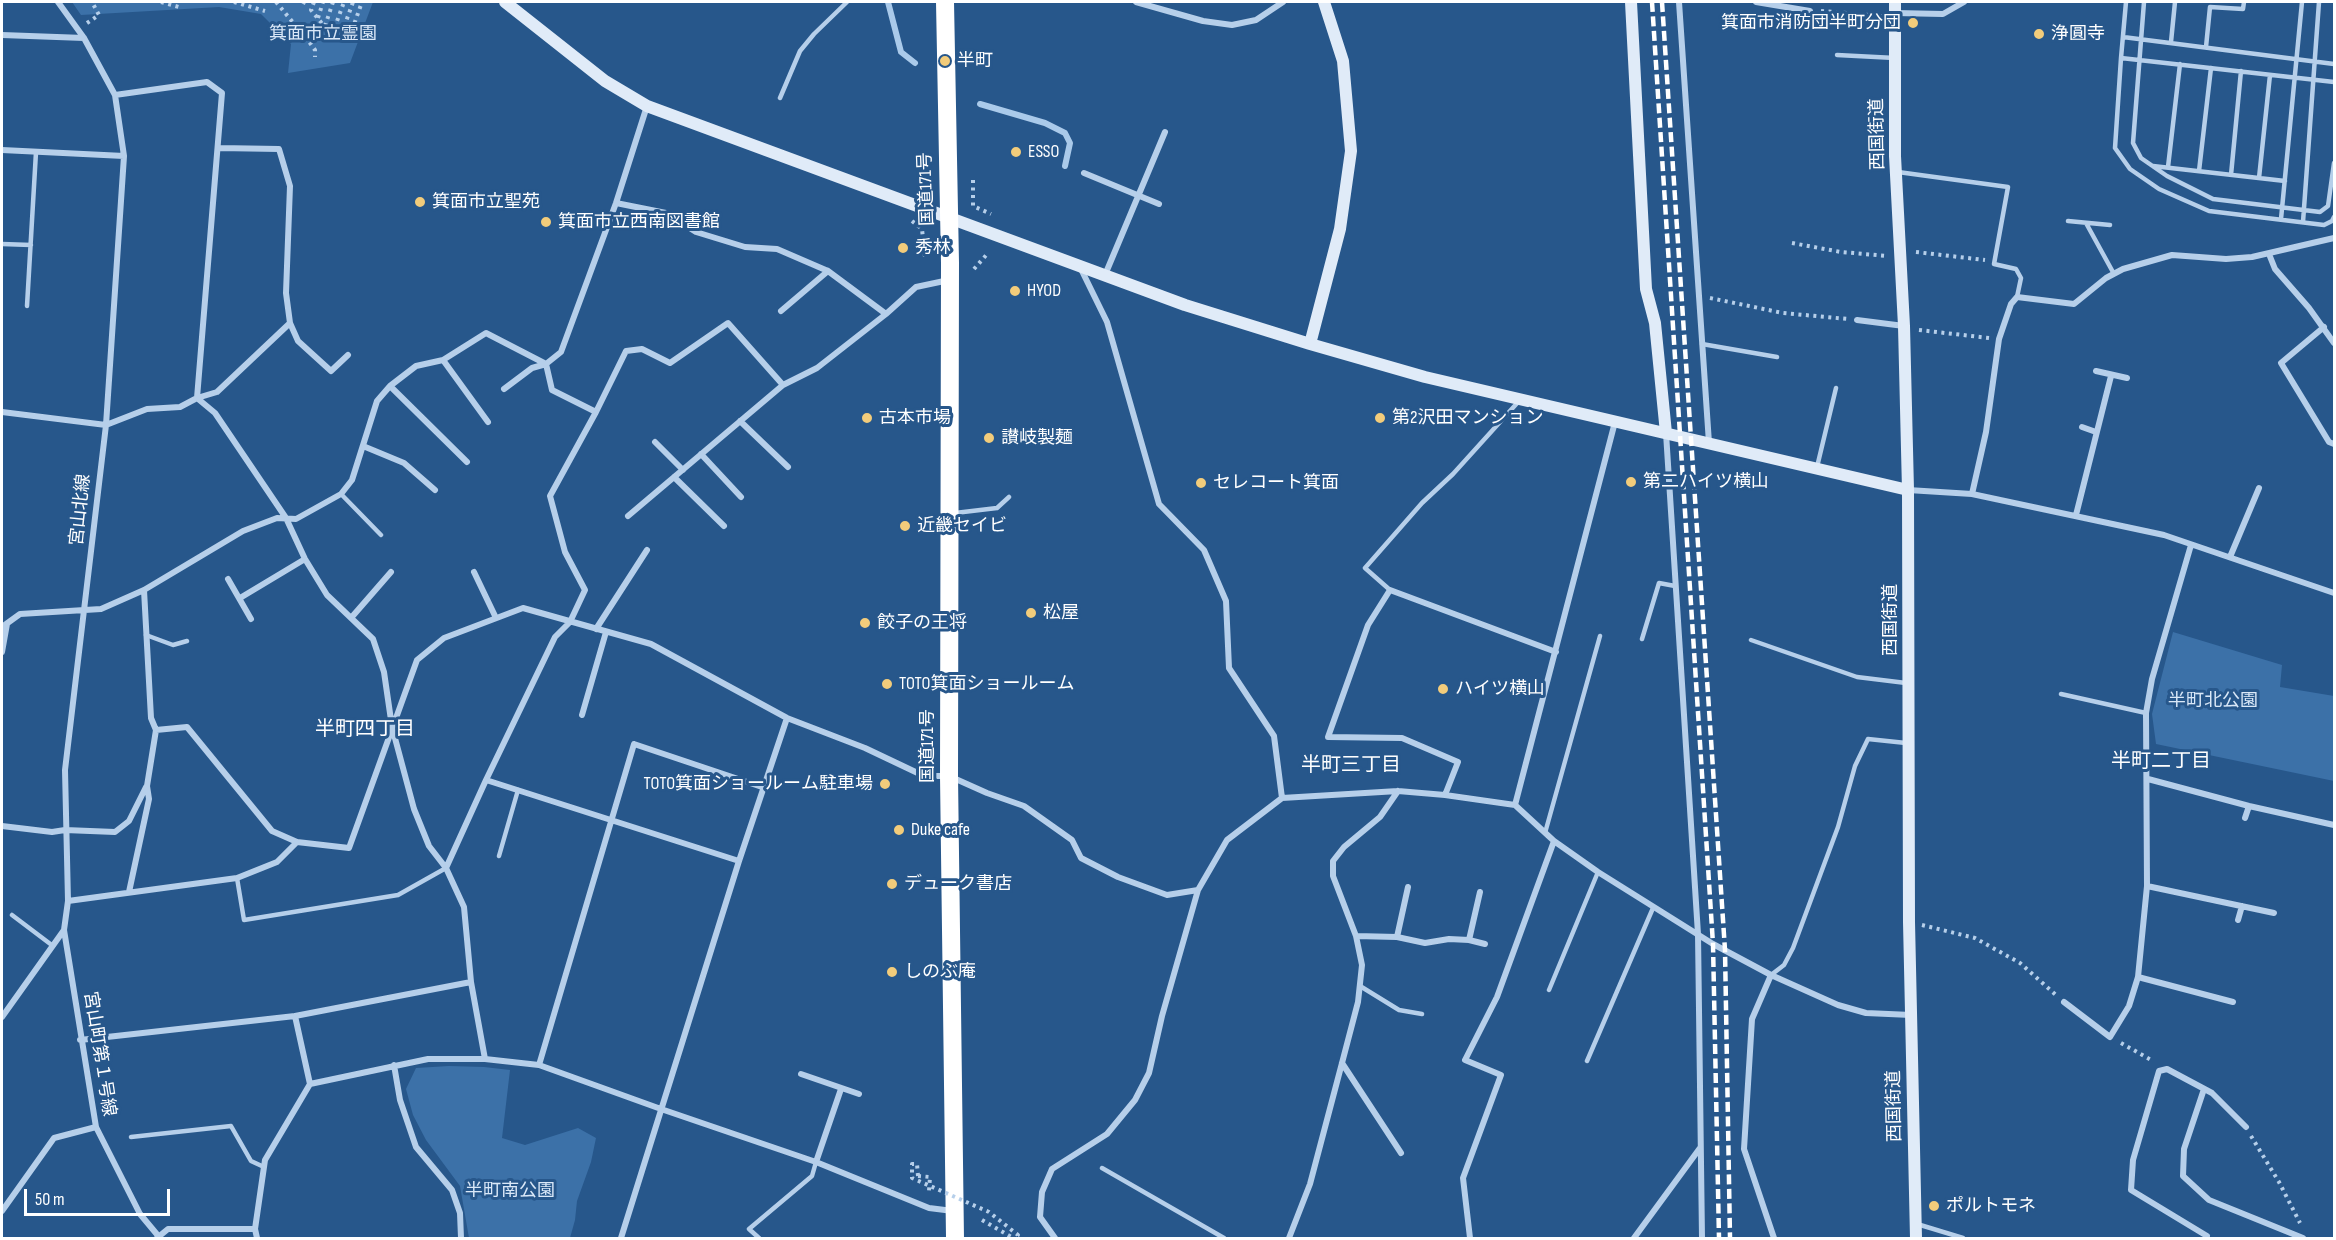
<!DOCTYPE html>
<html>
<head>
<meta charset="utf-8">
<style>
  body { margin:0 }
  #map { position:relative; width:2336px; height:1240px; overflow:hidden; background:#27578b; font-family:"Sofia Sans Condensed",sans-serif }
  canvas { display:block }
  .frame { position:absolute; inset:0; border:3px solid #fff; pointer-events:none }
  .scale { position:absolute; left:24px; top:1189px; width:146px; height:27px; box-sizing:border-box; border:3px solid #fff; border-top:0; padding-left:8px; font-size:18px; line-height:21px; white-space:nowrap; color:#fff; -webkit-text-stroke:4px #27578b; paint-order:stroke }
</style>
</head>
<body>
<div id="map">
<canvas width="2336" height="1240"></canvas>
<div class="frame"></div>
<div class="scale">50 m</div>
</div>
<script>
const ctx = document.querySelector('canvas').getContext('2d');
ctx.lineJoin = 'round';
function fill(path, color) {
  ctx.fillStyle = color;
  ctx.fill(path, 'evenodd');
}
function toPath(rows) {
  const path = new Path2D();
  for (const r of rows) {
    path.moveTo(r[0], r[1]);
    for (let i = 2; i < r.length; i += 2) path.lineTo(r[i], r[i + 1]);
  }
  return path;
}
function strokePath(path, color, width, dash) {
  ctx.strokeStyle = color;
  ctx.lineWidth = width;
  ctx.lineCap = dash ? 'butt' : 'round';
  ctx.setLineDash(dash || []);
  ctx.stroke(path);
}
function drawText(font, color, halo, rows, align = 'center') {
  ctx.font = font + ' "Sofia Sans Condensed","Noto Sans JP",sans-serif';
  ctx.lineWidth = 6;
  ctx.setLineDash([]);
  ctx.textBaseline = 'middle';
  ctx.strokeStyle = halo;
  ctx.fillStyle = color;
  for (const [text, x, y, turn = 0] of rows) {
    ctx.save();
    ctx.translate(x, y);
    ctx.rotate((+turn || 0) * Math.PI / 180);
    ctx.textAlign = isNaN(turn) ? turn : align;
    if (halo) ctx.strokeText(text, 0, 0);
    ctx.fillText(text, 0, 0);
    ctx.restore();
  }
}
fill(toPath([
  [72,2,373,2,350,63,288,73,291,44,261,14,219,7,81,15],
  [2173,632,2282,665,2280,687,2334,696,2334,781,2156,744,2152,714],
  [449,1066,484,1067,510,1070,502,1138,525,1145,578,1128,596,1138,591,1162,577,1201,575,1220,570,1238,469,1238,460,1186,426,1140,413,1115,406,1089,416,1068]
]), '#3c71a8');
strokePath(toPath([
  [888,2,901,52,915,63],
  [980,104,1045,123,1065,133,1070,143,1065,166]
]), '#aacaea', 6);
strokePath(toPath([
  [161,2,179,7],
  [234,2,265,11],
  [276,2,310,43,315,50,315,57],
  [314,2,311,10,337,42,339,41,353,2],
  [303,4,304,2],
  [1821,11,1882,16],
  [318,18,323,2],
  [87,23,99,15,92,2],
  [325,26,333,2],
  [352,30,362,2],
  [332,35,344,2],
  [973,180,973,206,991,214],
  [912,221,922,229,925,257],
  [1792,243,1841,252,1888,256],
  [1916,252,1985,260],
  [974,269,988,253],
  [1710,298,1783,313,1848,319],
  [1919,330,1989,338],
  [1922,925,1975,938,2020,963,2056,995],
  [2121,1043,2153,1061],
  [2251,1136,2279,1182,2300,1223],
  [918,1176,930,1177,929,1191],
  [982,1220,1013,1238]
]), '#b6cfea', 4, [3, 4.5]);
strokePath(toPath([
  [2126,2,2121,58,2334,82],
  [2144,2,2133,143,2141,158,2167,176,2213,199,2320,212,2328,206,2334,163],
  [2123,37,2334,64],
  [2171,42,2175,2],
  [2206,47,2210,7,2243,9,2244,2],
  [1837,55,1895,58],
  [2121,58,2115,148,2130,169,2159,189,2209,211,2324,225,2332,221,2334,217],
  [780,98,800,51,814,34,847,2],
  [2153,166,2285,181],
  [2168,167,2180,64],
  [2199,171,2211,68],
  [1898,172,2008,187,1994,264,2016,269,2021,278,2017,297],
  [2231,175,2241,71],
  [2259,178,2270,75],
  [2281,219,2302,2],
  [2068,221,2110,225],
  [2303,222,2319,2],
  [2086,223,2114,274],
  [2,244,31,245],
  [27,306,36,152],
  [1702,344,1777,357],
  [1817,467,1836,388],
  [341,494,381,535],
  [955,513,997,508,1009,497],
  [1390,590,1365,568,1422,503,1453,474,1519,401],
  [146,635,173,645,187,641],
  [1642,639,1659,583,1675,586],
  [1751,640,1857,677,1906,683],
  [2061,694,2146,713],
  [1545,833,1600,636],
  [499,856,518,790],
  [237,878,244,920,398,895,446,868],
  [12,915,53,946],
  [1771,975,1784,965,1793,948,1838,827,1855,766,1868,739,1906,743],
  [1360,986,1399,1010,1422,1014],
  [1549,990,1598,872],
  [1587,1061,1653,908],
  [131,1137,231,1126,251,1161,264,1167],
  [1102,1168,1224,1238],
  [1917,1224,1963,1238],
  [759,1238,749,1229,812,1176,816,1162]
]), '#b6cfea', 4.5);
strokePath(toPath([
  [1136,2,1203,21,1232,25,1256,20,1283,2],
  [1679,2,1709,443],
  [1756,2,1810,11],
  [1895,13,1943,14,1964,2],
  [2,35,84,38],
  [115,95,207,82,222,93,197,398,217,392,290,323],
  [219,148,279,149,290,186,286,293,290,323,298,341,331,371,348,355],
  [2,150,124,156],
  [1084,173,1159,204],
  [616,203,666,213,696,232,745,247,777,249,828,271,886,314],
  [2269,254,2275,269,2309,308,2334,343],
  [1081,269,1107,322,1159,504,1204,550,1226,601,1229,668,1274,736,1282,798],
  [1105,275,1165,132],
  [781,311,828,271],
  [1857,320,1904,326],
  [2324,327,2281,363,2329,442,2334,444],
  [443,360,488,422],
  [2096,371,2127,378],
  [390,386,467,462],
  [504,389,532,368,546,364,561,352,616,203,647,106],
  [2,412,106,425,147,409,180,407,197,398,215,413,286,518,305,559,327,595,373,639,384,672,392,727,414,809,429,846,446,868,464,907,471,982,485,1059,539,1065,661,1109,816,1162,929,1208,953,1211],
  [596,412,626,351,642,349,670,363,728,323,783,385],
  [740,421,788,467],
  [2082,427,2096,432],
  [1666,433,1698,934,1702,1238],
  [655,442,683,470],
  [363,446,404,463,435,490],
  [701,454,741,497],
  [674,477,724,526],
  [1908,490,1972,494,2164,535,2334,593],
  [1972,494,1986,432,1999,339,2011,304,2017,297,2074,304,2106,278,2123,269,2172,255,2226,259,2252,257,2334,238],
  [2076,515,2111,376],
  [628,516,783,385,817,368,886,314,916,287,949,280],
  [2230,557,2259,488],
  [474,572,496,618],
  [228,579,251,619],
  [240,598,305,559],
  [351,618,391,572],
  [2,627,20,614,101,609,144,590,243,531,277,518,296,519,341,494,352,480,377,401,390,386,416,366,443,360,486,333,546,364,552,390,596,412,550,496,565,552,585,590,570,622,555,637,486,780,446,868],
  [596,629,647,550],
  [2,652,7,624],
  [582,715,606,632],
  [156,730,187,727,272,831,297,842,349,848,417,660,444,638,523,608,651,644,787,718,865,748,924,776,949,776,987,793,1024,806,1072,840,1081,858,1118,877,1167,895,1198,890],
  [2148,779,2249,806,2334,825],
  [486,780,739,861],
  [1445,795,1458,762,1402,738,1328,737,1368,625,1390,590,1556,652],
  [1515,805,1615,422],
  [2245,818,2249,806],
  [2,826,52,832,65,830,115,832,129,821,146,787],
  [2147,886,2274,913],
  [129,892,149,799,147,786,156,730,151,718,144,590],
  [68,901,237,878,277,862,297,842],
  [2238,920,2242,906],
  [64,930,96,1127,140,1214,160,1238],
  [1356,936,1397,937,1425,943,1449,939,1469,940,1485,944],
  [1397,937,1408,887],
  [1469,940,1480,892],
  [1771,975,1752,1019,1744,1149,1774,1238],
  [2138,977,2233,1002],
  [2064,1002,2110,1037,2129,1006,2138,977,2147,886,2146,713,2152,679,2191,545],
  [295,1016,310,1084],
  [2,1017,64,930,68,901,65,770,106,425,124,156,115,95,84,38,58,2],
  [80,1040,295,1016,471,982],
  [1342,1063,1401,1153],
  [394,1065,400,1100,416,1147,452,1190,460,1213,461,1238],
  [539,1065,634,744,762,787],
  [801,1074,859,1094],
  [2204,1089,2184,1149,2183,1176,2209,1200,2303,1238],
  [816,1162,841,1089],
  [2,1211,54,1138,96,1127],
  [157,1238,168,1229,255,1229],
  [257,1238,255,1229,265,1160,310,1084,428,1059,485,1059],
  [621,1238,739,861,787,718],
  [1055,1238,1040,1217,1042,1192,1052,1169,1107,1134,1135,1100,1149,1073,1162,1016,1198,890,1227,840,1282,798,1398,791,1445,795,1515,805,1554,841,1598,872,1713,944,1771,975,1838,1005,1866,1013,1911,1015],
  [1289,1238,1310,1184,1342,1063,1358,1002,1362,965,1356,936,1333,876,1333,861,1344,847,1380,817,1398,791],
  [1470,1238,1463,1178,1501,1075,1465,1060,1497,997,1554,841],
  [1634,1238,1700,1148],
  [2206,1238,2207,1236,2131,1190,2133,1160,2159,1071,2167,1069,2212,1093,2246,1127]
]), '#b6cfea', 6);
strokePath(toPath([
  [505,2,605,81,647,106,1185,305,1310,344,1425,377,1908,490],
  [1631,2,1646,289,1655,323,1666,433],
  [1895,2,1895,156,1904,326,1908,490,1909,922,1916,1238],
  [1310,344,1340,229,1351,151,1343,61,1324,2]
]), '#e0ebf8', 12);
strokePath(toPath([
  [945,2,950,263,949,776,955,1238]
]), '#fff', 18);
strokePath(toPath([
  [1652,2,1713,944,1719,1238],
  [1662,2,1725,950,1730,1238]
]), '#fff', 4.5, [10, 4.5]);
strokePath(toPath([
  [918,1176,917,1164,912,1164,912,1178,989,1212,1018,1235,1014,1238]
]), '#b6cfea', 4, [3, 4.5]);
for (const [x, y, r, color] of [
  [1913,23,6,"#f2cc7b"],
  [2039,34,6,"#f2cc7b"],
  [945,61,6,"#f2cc7b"],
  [1016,152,6,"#f2cc7b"],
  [420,202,6,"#f2cc7b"],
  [546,222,6,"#f2cc7b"],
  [903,248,6,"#f2cc7b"],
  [1015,291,6,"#f2cc7b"],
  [867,418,6,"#f2cc7b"],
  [1380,418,6,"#f2cc7b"],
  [989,438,6,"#f2cc7b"],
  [1631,482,6,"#f2cc7b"],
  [1201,483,6,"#f2cc7b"],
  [905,526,6,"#f2cc7b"],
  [1031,613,6,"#f2cc7b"],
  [865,623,6,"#f2cc7b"],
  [887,684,6,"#f2cc7b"],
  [1443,689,6,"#f2cc7b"],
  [885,784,6,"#f2cc7b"],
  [899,830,6,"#f2cc7b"],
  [892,884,6,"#f2cc7b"],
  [892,972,6,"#f2cc7b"],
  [1934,1206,6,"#f2cc7b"]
]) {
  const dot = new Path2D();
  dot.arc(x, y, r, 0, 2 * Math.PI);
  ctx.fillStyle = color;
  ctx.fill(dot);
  strokePath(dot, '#27578b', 2);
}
drawText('18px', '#fff', '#27578b', [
  ["箕面市消防団半町分団",1901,23,"right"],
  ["浄圓寺",2051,34],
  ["半町",957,61],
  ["ESSO",1028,152],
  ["箕面市立聖苑",432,202],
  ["箕面市立西南図書館",558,222],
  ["秀林",915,248],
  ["HYOD",1027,291],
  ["古本市場",879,418],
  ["第2沢田マンション",1392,418],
  ["讃岐製麺",1001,438],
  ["第二ハイツ横山",1643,482],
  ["セレコート箕面",1213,483],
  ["近畿セイビ",917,526],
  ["松屋",1043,613],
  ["餃子の王将",877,623],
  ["TOTO箕面ショールーム",899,684],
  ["ハイツ横山",1455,689],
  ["TOTO箕面ショールーム駐車場",873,784,"right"],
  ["Duke cafe",911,830],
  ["デューク書店",904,884],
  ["しのぶ庵",904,972],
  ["ポルトモネ",1946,1206]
], 'left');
drawText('18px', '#dae8f8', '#27578b', [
  ["箕面市立霊園",323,34],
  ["半町北公園",2213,701],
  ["半町南公園",510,1191]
]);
drawText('18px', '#fff', '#27578b', [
  ["西国街道",1878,134,-91],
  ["国道171号",927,189,-92],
  ["宮山北線",81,510,-84],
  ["西国街道",1891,620,-90],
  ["国道171号",928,746,-90],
  ["宮山町第１号線",99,1054,81],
  ["西国街道",1895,1106,-91]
]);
drawText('20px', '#fff', '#27578b', [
  ["半町四丁目",365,730],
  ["半町二丁目",2161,762],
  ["半町三丁目",1351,766]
]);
</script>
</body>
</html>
